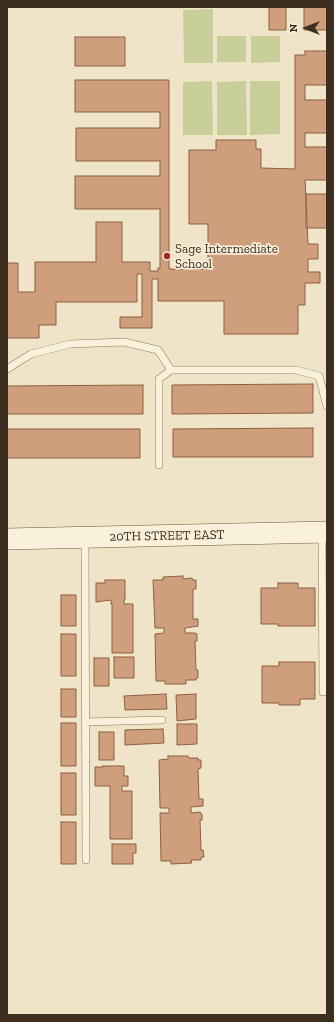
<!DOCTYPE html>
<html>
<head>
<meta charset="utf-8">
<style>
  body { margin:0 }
  #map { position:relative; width:334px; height:1022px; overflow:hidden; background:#f0e4c8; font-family:"Zilla Slab",serif }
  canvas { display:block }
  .frame { position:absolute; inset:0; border:8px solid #3d2e20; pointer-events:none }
  .north { position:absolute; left:286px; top:8px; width:40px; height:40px; -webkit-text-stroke:3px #f7eed8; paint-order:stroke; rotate:270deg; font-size:11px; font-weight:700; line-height:16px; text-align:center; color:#3d2e20 }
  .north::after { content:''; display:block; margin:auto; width:14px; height:18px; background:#3d2e20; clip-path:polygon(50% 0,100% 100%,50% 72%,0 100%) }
</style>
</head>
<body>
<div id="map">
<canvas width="334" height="1022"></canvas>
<div class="frame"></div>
<div class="north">N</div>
</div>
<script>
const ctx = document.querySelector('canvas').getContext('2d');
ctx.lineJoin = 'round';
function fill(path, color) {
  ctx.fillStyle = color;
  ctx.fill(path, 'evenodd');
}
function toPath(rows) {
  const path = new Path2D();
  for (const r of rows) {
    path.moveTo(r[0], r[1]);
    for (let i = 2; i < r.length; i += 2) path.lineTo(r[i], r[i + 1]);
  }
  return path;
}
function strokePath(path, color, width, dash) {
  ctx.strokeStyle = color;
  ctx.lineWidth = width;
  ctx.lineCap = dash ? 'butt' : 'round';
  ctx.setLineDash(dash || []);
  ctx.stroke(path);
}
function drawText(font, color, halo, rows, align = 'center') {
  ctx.font = font + ' "Zilla Slab",serif';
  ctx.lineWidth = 3.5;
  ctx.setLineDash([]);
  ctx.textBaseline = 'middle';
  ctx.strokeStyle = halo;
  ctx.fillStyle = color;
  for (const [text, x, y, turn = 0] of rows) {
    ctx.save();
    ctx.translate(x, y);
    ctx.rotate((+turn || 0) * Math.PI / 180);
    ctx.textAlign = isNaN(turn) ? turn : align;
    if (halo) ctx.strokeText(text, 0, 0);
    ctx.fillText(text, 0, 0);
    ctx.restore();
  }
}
fill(toPath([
  [213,9,213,63,184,63,183,10],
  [217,36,246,36,246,62,217,62],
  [251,36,280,36,280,62,251,63],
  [212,81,213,135,183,135,183,82],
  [246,81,247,135,217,135,217,82],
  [250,81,280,81,280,134,250,135]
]), '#c9cf9b');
const building = toPath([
  [269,7,286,7,286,30,269,30,269,7],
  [304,7,327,7,327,30,304,30,304,7],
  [75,37,125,37,125,66,75,66,75,37],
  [305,51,327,51,327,85,305,85,305,100,327,100,327,133,305,133,305,147,327,147,327,180,305,180,308,244,318,244,318,259,308,259,308,272,320,272,320,283,305,283,305,305,298,305,298,334,224,334,224,301,158,301,158,279,152,279,152,328,120,328,120,317,142,317,142,274,137,274,137,302,56,302,56,325,39,325,39,338,7,338,7,263,18,263,18,292,35,292,35,262,96,262,96,222,122,222,122,262,150,262,150,271,158,271,158,268,160,268,160,209,75,209,75,176,160,176,160,161,76,161,76,128,160,128,160,112,75,112,75,80,169,80,169,269,208,269,208,224,189,224,189,150,216,150,216,140,256,140,256,149,261,149,261,168,295,169,295,55,305,55,305,51],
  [306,194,327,194,327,228,306,228,306,194],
  [313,384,313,413,172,414,172,385,313,384],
  [143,385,143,414,7,414,7,386,143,385],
  [313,428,313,457,173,457,173,429,313,428],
  [7,429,140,429,140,458,7,458,7,429],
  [183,576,183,579,192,578,193,580,196,580,196,589,193,589,193,619,198,619,198,626,185,628,185,633,195,633,197,634,197,641,195,641,196,670,198,670,198,678,196,678,196,680,186,680,186,684,165,684,165,681,156,681,155,634,164,633,164,628,155,628,153,580,163,580,163,577,183,576],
  [105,580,125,580,125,600,124,600,124,604,133,604,133,653,112,653,112,604,111,604,111,600,96,602,96,583,105,583,105,580],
  [278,583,298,583,298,588,315,588,315,626,278,626,278,624,261,624,261,588,278,588,278,583],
  [61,595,76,595,76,626,61,626,61,595],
  [61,634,76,634,76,676,61,676,61,634],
  [114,657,134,657,134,678,114,678,114,657],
  [94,658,109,658,109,686,94,686,94,658],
  [279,662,315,662,315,699,300,699,300,705,279,705,279,703,262,703,262,666,279,666,279,662],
  [61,689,76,689,76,717,61,717,61,689],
  [166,694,167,709,125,710,124,696,166,694],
  [196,694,196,719,177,721,176,695,196,694],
  [61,723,76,723,76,766,61,766,61,723],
  [177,724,197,724,197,744,177,745,177,724],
  [163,729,164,743,125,745,125,730,163,729],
  [99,732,114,732,114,760,99,760,99,732],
  [168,756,188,756,189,758,198,758,198,760,201,760,201,768,198,769,199,799,203,799,203,806,191,807,191,813,200,812,202,814,202,820,200,820,201,850,203,850,204,857,201,857,201,860,191,860,192,863,171,864,171,861,161,861,160,813,169,813,169,808,160,808,159,760,168,759,168,756],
  [103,766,124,766,124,776,128,776,128,786,122,786,122,791,132,791,132,839,110,839,110,786,95,786,95,767,103,767,103,766],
  [61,773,76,773,76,815,61,815,61,773],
  [61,822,76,822,76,864,61,864,61,822],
  [112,844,136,844,136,853,133,853,133,864,112,864,112,844]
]);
fill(building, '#cf9f7d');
strokePath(building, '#8d5f41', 1);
const lane = toPath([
  [7,369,31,354,70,344,124,342,158,350,171,370],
  [159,465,159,379,171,370,296,370,319,376,327,406],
  [322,535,323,692],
  [85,538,86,860],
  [86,722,162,720]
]);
const secondary = toPath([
  [7,539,327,532]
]);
strokePath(lane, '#8d765c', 8);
strokePath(secondary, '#6f573f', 22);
strokePath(lane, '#faf1dc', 7);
strokePath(secondary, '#faf1dc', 21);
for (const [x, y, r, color] of [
  [167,256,4,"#9e2a2b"]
]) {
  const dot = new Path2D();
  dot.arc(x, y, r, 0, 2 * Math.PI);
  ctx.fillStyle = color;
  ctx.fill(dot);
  strokePath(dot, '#f7eed8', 1.5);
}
drawText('13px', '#3d2e20', '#f7eed8', [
  ["Sage Intermediate",175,249],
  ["School",175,264]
], 'left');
drawText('13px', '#3d2e20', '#f7eed8', [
  ["20TH STREET EAST",167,536,-1]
]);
</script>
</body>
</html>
